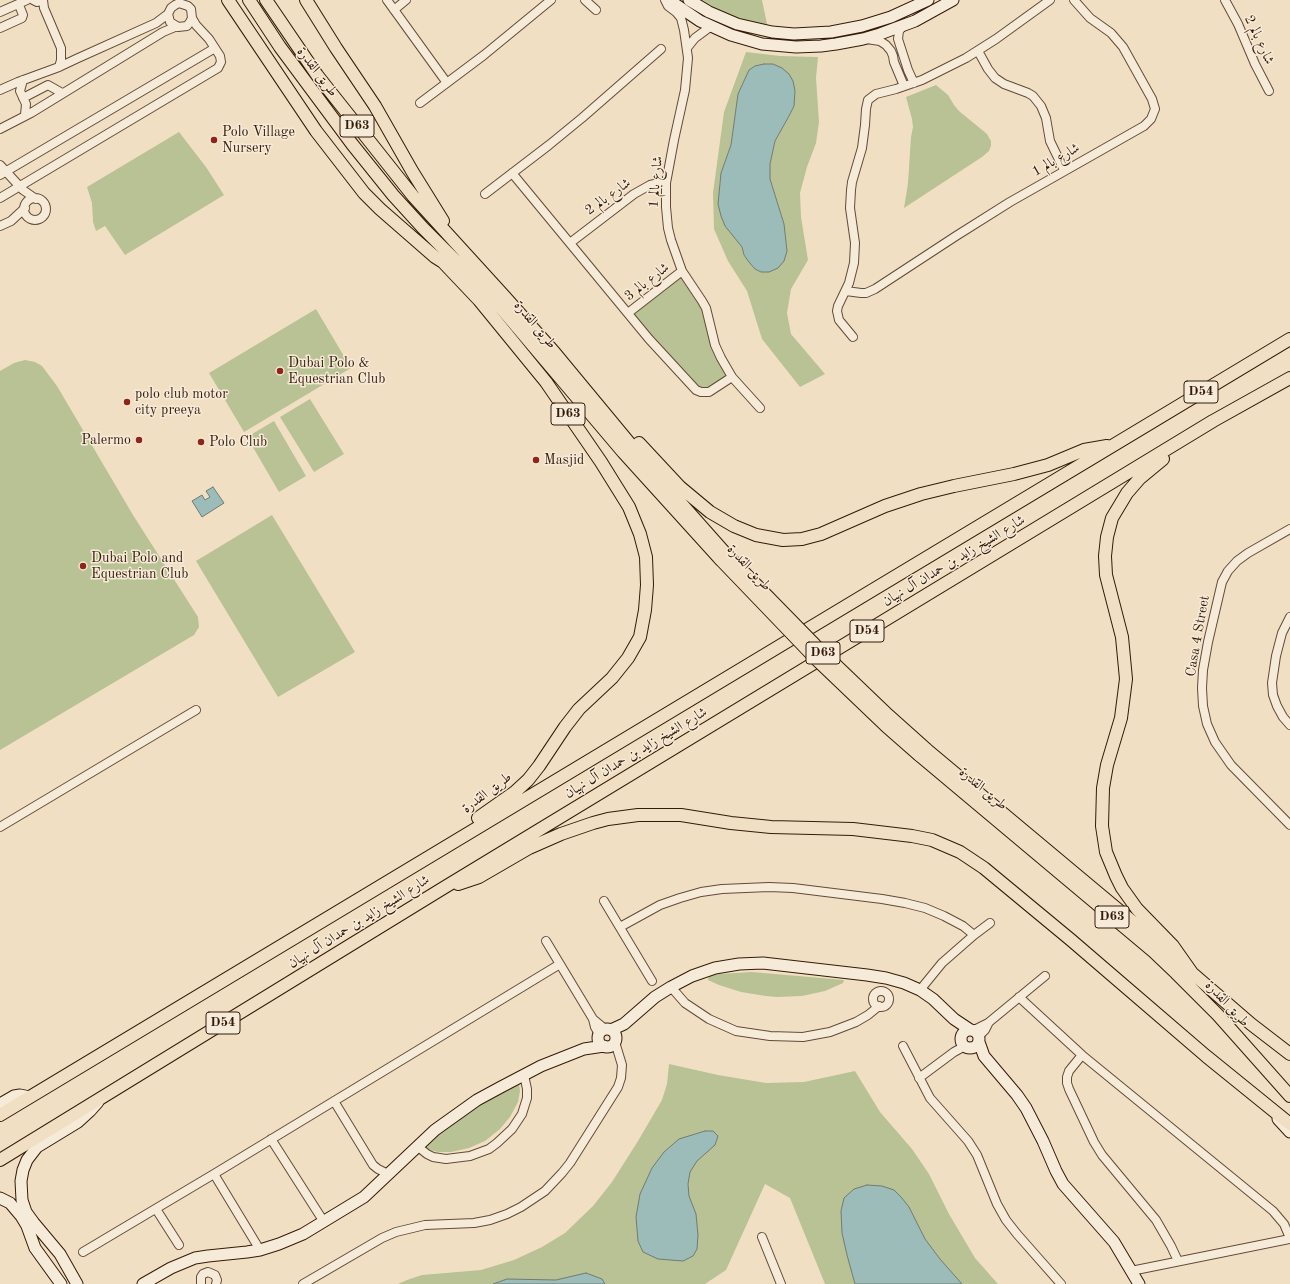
<!DOCTYPE html>
<html>
<head>
<meta charset="utf-8">
<style>
  body { margin:0 }
  canvas { display:block; background:#f1dfc3 }
</style>
</head>
<body>
<canvas width="1290" height="1284"></canvas>
<script>
const ctx = document.querySelector('canvas').getContext('2d');
ctx.lineJoin = 'round';
function fill(path, color) {
  ctx.fillStyle = color;
  ctx.fill(path, 'evenodd');
}
function toPath(rows) {
  const path = new Path2D();
  for (const r of rows) {
    if (r.length === 3) {
      path.moveTo(r[0] + r[2], r[1]);
      path.arc(r[0], r[1], r[2], 0, 2 * Math.PI);
      continue;
    }
    path.moveTo(r[0], r[1]);
    for (let i = 2; i < r.length; i += 2) path.lineTo(r[i], r[i + 1]);
  }
  return path;
}
function strokePath(path, color, width, dash) {
  ctx.strokeStyle = color;
  ctx.lineWidth = width;
  ctx.lineCap = dash ? 'butt' : 'round';
  ctx.setLineDash(dash || []);
  ctx.stroke(path);
}
function drawText(font, color, halo, rows, align = 'center') {
  ctx.font = font + ' "Old Standard TT",Amiri,serif';
  ctx.lineWidth = 3;
  ctx.setLineDash([]);
  ctx.textBaseline = 'middle';
  ctx.strokeStyle = halo;
  ctx.fillStyle = color;
  for (const [text, x, y, turn = 0] of rows) {
    ctx.save();
    ctx.translate(x, y);
    ctx.rotate((+turn || 0) * Math.PI / 180);
    ctx.textAlign = isNaN(turn) ? turn : align;
    if (halo) ctx.strokeText(text, 0, 0);
    ctx.fillText(text, 0, 0);
    ctx.restore();
  }
}
fill(toPath([
  [678,0,762,0,770,38,733,30,689,9],
  [746,52,780,56,818,57,816,78,819,122,816,143,807,167,800,193,801,217,808,260,791,289,787,313,791,334,825,374,800,387,762,339,747,291,728,261,714,229,713,193,724,112],
  [749,70,795,91,794,106,789,116,775,141,770,164,770,179,784,224,787,251,769,272,761,272,755,269,744,255,742,247,737,239,719,190,721,173,731,145,738,94],
  [936,85,948,95,954,105,959,111,987,134,991,141,991,146,989,151,982,157,904,208,908,183,911,137,913,127,912,119,906,97],
  [179,132,206,167,224,195,125,255,105,226,96,231,93,222,92,203,87,187],
  [683,275,697,295,730,375,710,389,699,389,631,315],
  [316,309,351,368,244,432,209,373],
  [25,360,35,362,42,366,57,386,133,515,198,617,199,627,194,635,0,750,0,371,14,363],
  [310,399,344,454,314,472,280,417],
  [274,421,306,476,279,492,247,437],
  [272,515,355,652,278,697,196,561],
  [752,972,844,980,843,983,825,991,802,996,777,997,766,996,741,992,719,985,708,980,709,976,719,974],
  [669,1064,718,1075,766,1083,804,1082,855,1071,880,1112,912,1149,929,1174,949,1214,975,1258,998,1284,825,1284,790,1198,765,1184,726,1270,705,1284,398,1284,407,1280,422,1275,481,1270,514,1260,542,1247,565,1233,593,1206,612,1182,638,1141,662,1100,667,1084],
  [512,1082,519,1084,520,1091,518,1102,510,1117,500,1129,485,1141,469,1148,451,1152,438,1152,422,1148,440,1127]
]), '#b9c294');
const water = toPath([
  [764,64,773,64,782,68,789,74,793,81,795,91,794,106,789,116,775,141,770,164,770,179,784,224,787,251,784,261,778,268,769,272,761,272,755,269,749,262,744,255,742,247,725,226,721,216,718,204,721,173,731,145,738,94,749,70,755,66,764,64],
  [213,487,224,503,202,517,192,501,202,495,205,500,210,497,206,491,213,487],
  [705,1131,713,1131,718,1136,715,1145,697,1161,690,1172,688,1184,689,1196,696,1214,698,1235,697,1249,693,1256,683,1261,658,1259,643,1252,638,1241,636,1217,640,1194,652,1168,664,1152,679,1139,705,1131],
  [867,1185,882,1186,894,1190,901,1197,909,1207,925,1239,940,1259,962,1284,855,1284,847,1255,842,1233,841,1211,844,1198,854,1189,867,1185],
  [586,1273,602,1279,605,1284,493,1284,507,1279,556,1280,586,1273]
]);
fill(water, '#9cbcb9');
strokePath(water, '#727b72', 1);
const street = toPath([
  [33,0,37,2,42,0],
  [43,0,44,8,61,48,61,60,59,67],
  [387,0,447,83],
  [585,0,596,10],
  [665,0,668,6,676,12,681,18,684,30,688,58,685,90,674,140,666,183,666,207,668,228,671,240,682,271,702,301,706,308,715,345,721,358,732,377,760,408],
  [1225,0,1238,24,1255,64,1269,91],
  [394,10,406,0],
  [0,12,27,0],
  [903,26,899,31,898,39,908,70,914,83],
  [0,28,22,18,23,15,19,5],
  [866,39,880,41,886,45,891,51,893,56,894,62,904,86],
  [687,48,695,38,710,27],
  [978,51,988,69,995,78,1004,84,1028,93,1033,96,1041,106,1046,118,1050,141,1064,170],
  [23,80,20,91,26,104,25,115],
  [0,90,18,82,59,67,76,59,156,23,168,14],
  [23,98,48,85,62,93],
  [420,103,484,55,551,0],
  [0,129,31,113,163,32,175,27],
  [0,165,23,190,36,199],
  [512,173,649,339,696,390,701,392,709,392,732,377],
  [0,175,215,48],
  [485,194,549,145,582,118,661,49],
  [0,198,218,68,221,62,220,56,209,39,196,25,192,18,191,9,188,6,179,3,175,5,171,8,168,14,170,22,178,27,187,26,190,22,192,18],
  [35,209,11],
  [0,226,11,221,25,208],
  [570,243,634,194,650,185,659,183,666,183],
  [846,291,861,293,866,293,875,289,956,236,1010,202,1144,126,1151,119,1155,109,1152,99,1123,47,1111,33,1090,18,1074,0],
  [628,313,682,271],
  [853,337,839,320,837,311,838,306,849,283,854,263,855,243,850,208,851,190,852,182,862,148,865,125,866,109,868,100,876,94,896,89,922,80,966,58,996,39,1050,0],
  [1290,529,1248,553,1237,561,1228,571,1222,582,1208,642,1203,670,1202,688,1203,706,1207,724,1215,742,1231,765,1290,825],
  [1290,617,1282,633,1276,656,1272,683,1273,695,1277,706,1283,717,1290,725],
  [0,827,196,710],
  [604,901,652,981],
  [620,927,660,905,680,898,701,892,722,889,769,887,793,888,882,899,905,903,925,908,944,916,963,926,974,935],
  [546,941,593,1019,595,1027,599,1034],
  [671,987,685,1003,709,1019,736,1031,770,1036,803,1037,830,1032,856,1022,868,1015,879,1006],
  [920,990,942,963,974,935,990,923],
  [881,999,8],
  [1019,997,1082,1055,1273,1211,1284,1224,1290,1238],
  [593,1019,605,1029],
  [974,1030,988,1023,1045,976],
  [979,1036,985,1030,988,1024],
  [903,1046,930,1098,968,1141,977,1155,997,1204,1006,1220,1017,1234,1061,1284],
  [1082,1055,1069,1071,1067,1077,1067,1083,1069,1089,1094,1142,1102,1155,1156,1220,1171,1246,1178,1261],
  [919,1078,954,1052,965,1046],
  [334,1101,373,1165,378,1169,388,1174],
  [271,1139,324,1222],
  [417,1146,427,1154,433,1157,446,1159,470,1156,489,1149,497,1143,512,1129,522,1114,527,1098,527,1089,524,1075],
  [214,1174,260,1250],
  [156,1209,179,1245],
  [762,1237,781,1284],
  [83,1252,214,1174,560,964],
  [1131,1271,1290,1239],
  [201,1284,201,1277,203,1274,208,1272,215,1275,217,1280,216,1284],
  [303,1284,382,1238,396,1232,425,1225,474,1223,490,1220,507,1214,521,1207,545,1191,562,1173,570,1163,618,1087,621,1078,622,1065,615,1042]
]);
const secondary = toPath([
  [669,0,700,21,731,35,762,44,796,47,821,46,836,44,863,39,880,34,915,21,953,0],
  [689,0,709,12,737,24,772,32,794,34,831,32,862,26,891,17,928,0],
  [607,1038,9],
  [970,1039,9],
  [611,1030,624,1024,655,997,671,987,692,976,715,968,739,964,763,963,867,975,886,978,904,983,920,990,933,999,954,1019,969,1029],
  [979,1042,984,1056,1017,1095,1026,1108,1043,1141,1056,1171,1063,1184,1114,1242,1139,1284],
  [0,1104,14,1096,20,1095,30,1097],
  [1278,1119,1290,1132],
  [0,1198,10,1203,21,1216,27,1226,35,1248,61,1284],
  [77,1284,60,1254,34,1223,26,1212,22,1200,21,1181,23,1170,27,1160,37,1147,78,1122,90,1111,98,1102],
  [143,1284,171,1268,195,1258,208,1256,247,1252,260,1250,279,1244,303,1234,364,1197,435,1130,477,1100,501,1087,541,1066,584,1049,604,1046]
]);
const primary = toPath([
  [228,0,316,131,364,193,380,209,435,257,443,262,479,300,546,382,601,462,629,507,640,534,646,557,647,585,645,610,640,637,628,658,612,678,579,709,565,727,539,766,528,780,515,792,478,818],
  [249,0,280,47,352,144,393,195,423,228,491,296,623,452,720,559],
  [266,0,317,75,413,196,505,297,554,352,655,474,725,553],
  [306,0,336,48,375,106,412,171,443,221],
  [639,443,680,487,710,512,734,526,756,535,783,540,802,539,821,534,885,506,921,494,954,486,1014,474,1048,465,1084,450,1107,446],
  [1163,459,1140,478,1127,493,1112,518,1107,537,1105,556,1106,575,1122,637,1126,679,1121,718,1107,765,1103,788,1102,826,1106,852,1116,876,1122,888,1137,909,1173,946,1192,973],
  [926,749,1133,922,1251,1024,1290,1054],
  [919,755,1154,952,1176,973,1218,1015,1290,1096],
  [458,884,479,877,529,848,561,834,593,823,608,819,638,815,681,815,731,823,771,827,853,829,912,836,932,840,960,852,984,868,1071,940,1206,1056,1290,1124],
  [0,1115,1290,339],
  [0,1160,445,887,1213,421,1290,378]
]);
strokePath(street, '#634b37', 10);
strokePath(secondary, '#341a08', 13);
strokePath(primary, '#341a08', 14);
strokePath(street, '#f6ead8', 8);
strokePath(secondary, '#f6ead8', 11);
strokePath(primary, '#f1dfc3', 12);
const primaryBridge = toPath([
  [725,553,815,645,888,715,926,749],
  [720,559,818,661,886,726,919,755]
]);
strokePath(primaryBridge, '#341a08', 14, []);
strokePath(primaryBridge, '#f1dfc3', 12);
for (const [x, y, r, color] of [
  [214,140,4,"#8f2418"],
  [280,371,4,"#8f2418"],
  [127,402,4,"#8f2418"],
  [139,440,4,"#8f2418"],
  [201,442,4,"#8f2418"],
  [536,460,4,"#8f2418"],
  [83,566,4,"#8f2418"]
]) {
  const dot = new Path2D();
  dot.arc(x, y, r, 0, 2 * Math.PI);
  ctx.fillStyle = color;
  ctx.fill(dot);
  strokePath(dot, '#f6ead8', 1.5);
}
for (const [x, y, w] of [
  [357,126,34],
  [1201,392,34],
  [568,414,34],
  [867,631,34],
  [823,653,34],
  [1112,917,34],
  [223,1023,34]
]) {
  const box = new Path2D();
  box.roundRect(x - w / 2, y - 11, w, 22, 3);
  ctx.fillStyle = '#f6ead8';
  ctx.fill(box);
  strokePath(box, '#341a08', 1);
}
drawText('bold 13px', '#341a08', null, [
  ["D63",357,126],
  ["D54",1201,392],
  ["D63",568,414],
  ["D54",867,631],
  ["D63",823,653],
  ["D63",1112,917],
  ["D54",223,1023]
]);
drawText('14px', '#341a08', '#f6ead8', [
  ["شارع بالم 2",1259,40,65],
  ["طريق القدرة",317,72,53],
  ["شارع بالم 1",1056,160,-30],
  ["شارع بالم 1",656,182,-85],
  ["شارع بالم 2",608,197,-36],
  ["شارع بالم 3",647,282,-38],
  ["طريق القدرة",535,325,50],
  ["شارع الشيخ زايد بن حمدان آل نهيان",954,561,-31],
  ["طريق القدرة",749,568,47],
  ["Casa 4 Street",1198,636,-80],
  ["شارع الشيخ زايد بن حمدان آل نهيان",636,753,-31],
  ["طريق القدرة",983,789,40],
  ["طريق القدرة",487,793,-37],
  ["شارع الشيخ زايد بن حمدان آل نهيان",359,922,-32],
  ["طريق القدرة",1227,1004,47]
]);
drawText('14px', '#341a08', '#f6ead8', [
  ["Polo Village",222,132],
  ["Nursery",222,148],
  ["Dubai Polo &",288,363],
  ["Equestrian Club",288,379],
  ["polo club motor",135,394],
  ["city preeya",135,410],
  ["Palermo",131,440,"right"],
  ["Polo Club",209,442],
  ["Masjid",544,460],
  ["Dubai Polo and",91,558],
  ["Equestrian Club",91,574]
], 'left');
</script>
</body>
</html>
